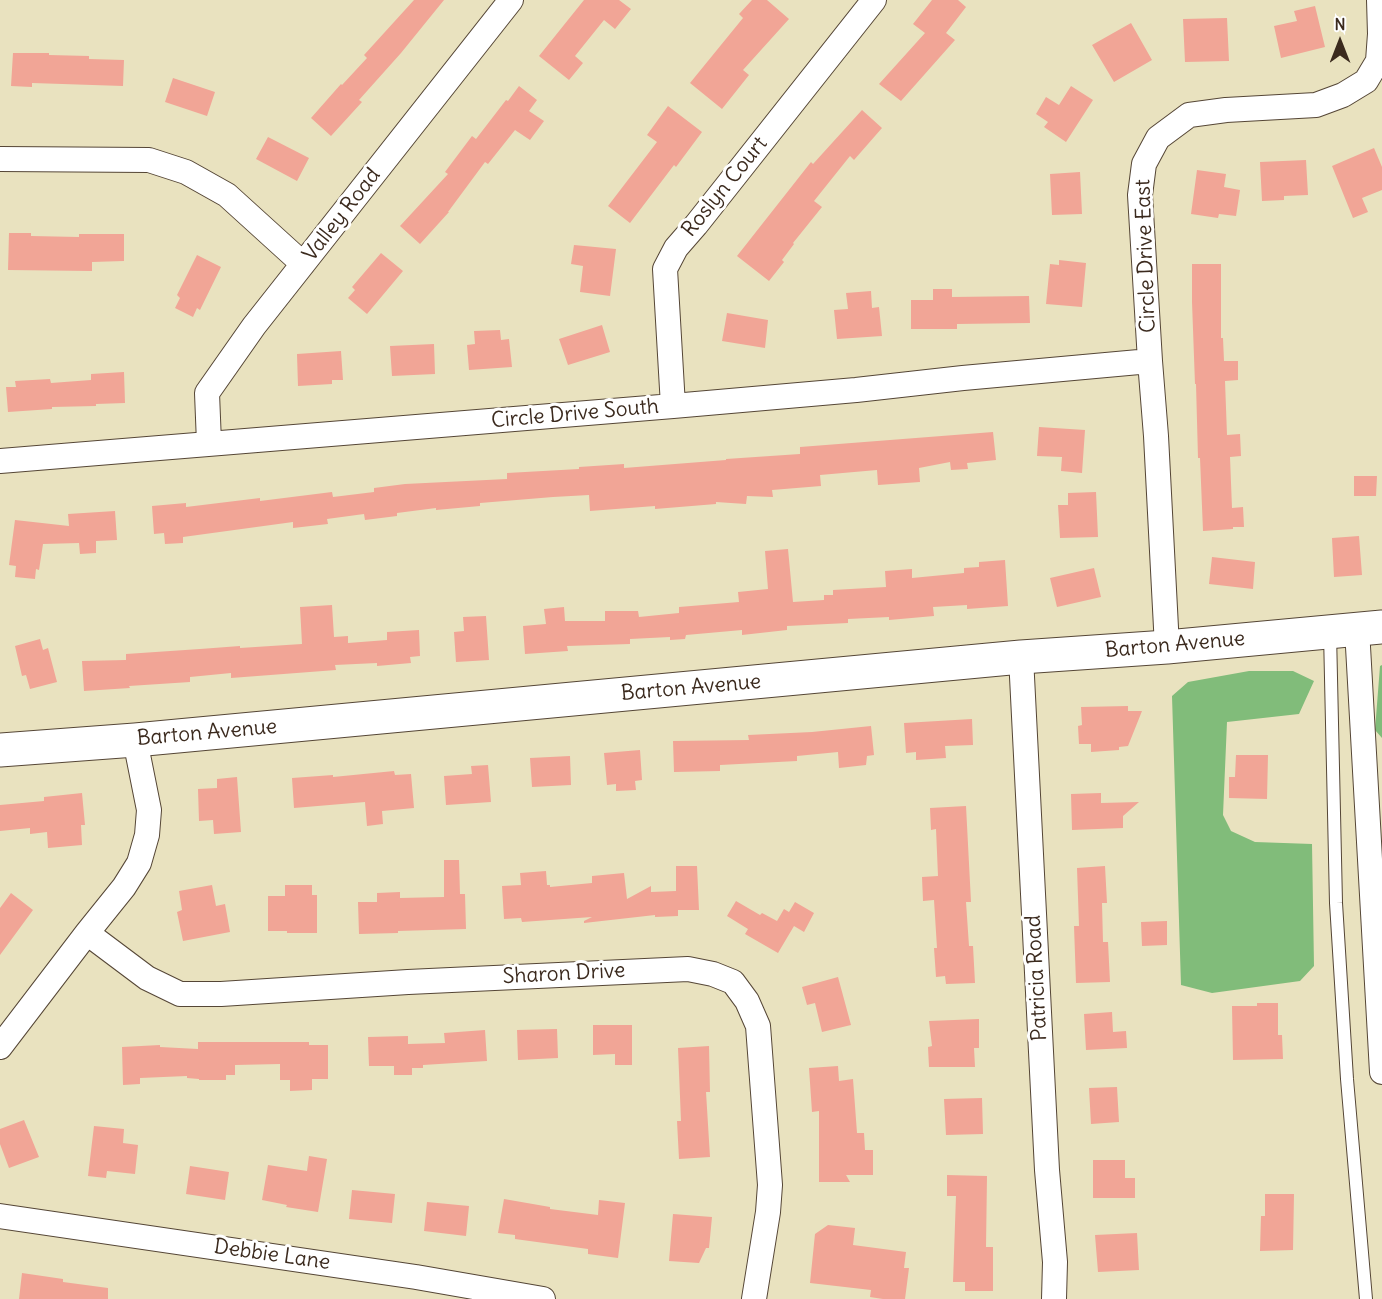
<!DOCTYPE html>
<html>
<head>
<meta charset="utf-8">
<style>
  body { margin:0 }
  #map { position:relative; width:1382px; height:1299px; overflow:hidden; background:#e9e2bf; font-family:Delius,sans-serif }
  canvas { display:block }
  .north { position:absolute; left:1310px; top:12px; width:60px; height:60px; -webkit-text-stroke:4px #fff; paint-order:stroke; rotate:0deg; font-size:16px; font-weight:700; line-height:24px; text-align:center; color:#3b2a1e }
  .north::after { content:''; display:block; margin:auto; width:21px; height:27px; background:#3b2a1e; clip-path:polygon(50% 0,100% 100%,50% 72%,0 100%) }
</style>
</head>
<body>
<div id="map">
<canvas width="1382" height="1299"></canvas>
<div class="north">N</div>
</div>
<script>
const ctx = document.querySelector('canvas').getContext('2d');
ctx.lineJoin = 'round';
function fill(path, color) {
  ctx.fillStyle = color;
  ctx.fill(path, 'evenodd');
}
function toPath(rows) {
  const path = new Path2D();
  for (const r of rows) {
    path.moveTo(r[0], r[1]);
    for (let i = 2; i < r.length; i += 2) path.lineTo(r[i], r[i + 1]);
  }
  return path;
}
function strokePath(path, color, width, dash) {
  ctx.strokeStyle = color;
  ctx.lineWidth = width;
  ctx.lineCap = dash ? 'butt' : 'round';
  ctx.setLineDash(dash || []);
  ctx.stroke(path);
}
function drawText(font, color, halo, rows, align = 'center') {
  ctx.font = font + ' Delius,sans-serif';
  ctx.lineWidth = 6;
  ctx.setLineDash([]);
  ctx.textBaseline = 'middle';
  ctx.strokeStyle = halo;
  ctx.fillStyle = color;
  for (const [text, x, y, turn = 0] of rows) {
    ctx.save();
    ctx.translate(x, y);
    ctx.rotate((+turn || 0) * Math.PI / 180);
    ctx.textAlign = isNaN(turn) ? turn : align;
    if (halo) ctx.strokeText(text, 0, 0);
    ctx.fillText(text, 0, 0);
    ctx.restore();
  }
}
fill(toPath([
  [1382,665,1382,738,1375,730,1380,666],
  [1249,671,1293,671,1314,681,1299,714,1227,722,1223,815,1231,831,1255,842,1312,844,1314,966,1300,981,1212,993,1181,985,1172,696,1188,682]
]), '#81bc7a');
fill(toPath([
  [414,0,444,0,401,53,359,100,362,102,331,136,311,118,341,84,342,85,367,58,364,55],
  [584,0,619,0,631,9,615,29,604,20,575,56,583,63,569,80,539,56],
  [752,0,767,0,789,19,743,70,749,75,722,109,690,83,743,18,739,14],
  [932,0,958,0,966,7,946,33,955,40,901,101,879,84,925,33,913,24],
  [1315,6,1325,47,1281,58,1274,26,1297,21,1294,11],
  [1227,18,1229,61,1185,62,1183,19],
  [1131,23,1152,60,1114,82,1092,45],
  [13,53,49,53,49,55,89,56,89,59,124,60,123,86,32,83,32,87,11,86],
  [173,78,215,92,207,116,165,102],
  [519,86,537,100,529,111,544,121,530,140,515,130,488,164,485,162,448,212,449,212,420,244,400,226,448,174,445,172,472,136,476,139,506,100,508,101],
  [1071,86,1093,100,1066,142,1044,127,1048,122,1036,114,1046,97,1059,105],
  [668,106,702,132,676,167,674,165,630,223,608,206,657,142,647,135],
  [862,110,882,128,854,160,850,156,814,201,822,207,793,243,794,244,782,260,784,262,769,281,737,256,811,162,813,164],
  [268,137,309,158,297,181,256,159],
  [1374,148,1382,167,1382,190,1362,198,1368,212,1353,218,1332,166],
  [1306,160,1308,195,1284,196,1284,200,1262,201,1260,162],
  [1197,170,1226,174,1224,187,1240,190,1236,216,1219,214,1218,218,1191,214],
  [1080,172,1082,214,1052,215,1050,174],
  [9,233,31,233,31,236,79,237,79,234,124,234,124,261,92,262,92,271,8,270],
  [574,245,616,249,610,296,580,292,583,266,571,264],
  [381,253,403,271,367,314,348,298,355,290,352,287],
  [197,255,221,267,200,310,197,308,193,317,175,308,180,298,177,295],
  [1059,260,1086,263,1082,307,1046,304,1050,264,1059,265],
  [1192,264,1221,264,1221,338,1223,338,1224,361,1238,361,1238,380,1225,381,1227,435,1240,434,1241,456,1230,457,1232,508,1243,507,1244,527,1233,527,1233,529,1203,531,1200,458,1198,458,1196,384,1195,384,1192,302],
  [933,289,952,289,952,297,1029,296,1030,323,957,324,957,329,911,329,911,300,933,300],
  [871,291,872,308,879,307,882,336,837,339,834,310,848,309,846,293],
  [727,313,768,320,765,348,722,341],
  [602,325,610,352,568,365,559,339],
  [500,330,501,340,509,339,512,367,469,370,467,345,475,344,474,331],
  [434,344,435,374,392,376,390,346],
  [341,351,343,380,332,380,332,384,298,386,297,354],
  [124,372,125,403,96,404,96,406,52,407,52,409,8,412,6,387,16,387,15,381,50,379,51,383,91,380,91,374],
  [1039,427,1085,430,1082,473,1061,471,1062,457,1037,456],
  [993,432,996,460,967,463,968,469,951,470,950,462,919,468,920,482,878,485,877,470,820,475,821,486,772,490,773,497,747,496,746,504,716,502,716,504,655,509,655,506,590,511,589,495,553,497,480,503,480,506,436,510,436,508,397,513,397,516,365,520,364,514,327,519,328,524,293,528,293,522,183,537,183,543,165,544,164,533,154,534,152,506,186,503,186,507,260,498,260,501,332,492,333,497,374,492,374,488,405,484,507,479,507,473,579,469,579,467,624,464,624,468,726,460,726,459,800,454,800,447],
  [1354,476,1377,476,1376,496,1354,496],
  [1096,492,1098,537,1060,538,1058,505,1068,505,1068,493],
  [115,511,117,540,96,541,96,553,80,554,79,543,43,544,39,570,36,569,35,579,15,577,16,566,9,565,15,520,69,526,68,514],
  [1359,536,1362,575,1334,577,1332,538],
  [788,549,793,602,824,600,824,595,833,595,833,590,886,587,885,571,912,569,912,578,964,573,964,568,979,567,979,562,1005,560,1008,606,967,609,967,605,933,607,934,616,889,620,889,617,848,619,848,623,787,626,787,630,742,635,742,630,686,635,685,639,670,640,670,637,630,639,630,644,567,646,568,651,525,654,523,626,546,624,544,609,564,607,565,621,605,621,605,611,638,611,639,617,679,613,679,607,739,602,738,592,768,589,765,551],
  [1212,557,1255,562,1253,589,1209,584],
  [1094,568,1101,597,1057,607,1050,578],
  [332,605,334,637,348,636,348,643,387,640,387,632,419,630,420,656,410,657,411,663,377,666,377,663,335,665,336,670,231,678,231,673,190,677,190,682,129,686,130,688,84,691,82,661,126,660,126,654,200,649,240,646,240,648,302,644,300,607],
  [486,616,489,660,456,662,454,632,464,631,463,617],
  [40,639,43,650,48,648,57,682,30,689,26,675,22,676,15,646],
  [1128,706,1128,711,1142,711,1128,746,1119,747,1119,750,1091,752,1091,744,1079,744,1078,726,1082,725,1081,707],
  [972,719,973,745,945,746,946,758,916,760,916,752,906,753,904,723],
  [871,726,874,755,867,756,866,765,839,768,838,752,797,756,797,761,720,765,720,771,674,772,673,741,749,740,748,735,812,732],
  [640,750,642,780,635,781,636,790,616,791,616,784,607,785,604,753],
  [1236,755,1268,755,1267,799,1229,798,1229,777,1235,777],
  [570,756,571,785,532,787,530,758],
  [488,765,491,802,446,805,444,776,472,774,471,766],
  [394,771,395,775,411,774,414,808,382,811,383,824,367,826,365,802,294,808,292,778,333,775,333,777],
  [237,777,241,832,214,834,213,820,199,821,198,789,217,788,217,779],
  [82,793,85,825,81,825,82,845,48,848,47,832,30,834,30,828,0,831,0,805,44,801,44,797],
  [1101,793,1101,803,1139,802,1123,816,1123,828,1072,830,1071,794],
  [966,806,971,902,966,902,969,946,973,946,975,983,946,984,945,976,936,977,934,948,937,948,934,900,923,901,922,877,938,876,936,829,931,830,930,808],
  [444,860,459,860,460,894,465,894,466,929,398,931,398,933,359,934,358,902,377,902,377,893,400,892,400,898,444,897],
  [676,866,697,866,699,910,678,910,678,916,655,917,655,915,584,923,584,921,592,917,522,922,521,918,504,919,502,886,521,885,520,873,546,871,547,885,550,885,550,887,592,883,592,876,624,873,627,899,651,886,651,892,676,891],
  [1105,866,1107,903,1102,903,1103,942,1108,942,1110,982,1076,983,1074,926,1079,926,1077,868],
  [212,885,216,906,225,904,230,932,183,941,177,912,182,910,179,891],
  [285,885,312,885,312,895,317,895,317,933,287,933,287,931,268,931,268,896,285,896],
  [11,893,33,910,0,955,0,908],
  [736,901,760,915,762,913,777,921,784,909,789,912,795,902,814,913,804,932,794,926,778,953,745,934,748,929,727,916],
  [1167,921,1167,945,1142,946,1141,922],
  [838,977,851,1025,822,1032,815,1003,807,1005,802,987],
  [1257,1003,1278,1003,1278,1035,1282,1035,1283,1059,1233,1060,1232,1006,1257,1006],
  [1112,1012,1113,1032,1126,1031,1127,1048,1086,1050,1084,1014],
  [979,1019,979,1048,974,1048,975,1067,929,1067,928,1047,932,1046,929,1021],
  [593,1025,632,1025,632,1065,615,1065,615,1054,593,1055],
  [557,1029,558,1058,518,1060,517,1030],
  [485,1030,487,1061,423,1065,423,1068,412,1068,412,1075,394,1075,394,1066,369,1066,368,1037,408,1036,408,1044,445,1043,444,1033],
  [198,1042,309,1042,309,1045,328,1045,328,1079,312,1079,312,1090,290,1091,290,1080,280,1080,280,1064,235,1065,235,1075,226,1075,226,1080,199,1080,199,1079,187,1078,187,1076,140,1078,140,1084,123,1085,122,1047,160,1045,160,1047,198,1049],
  [709,1046,710,1092,706,1092,710,1157,679,1159,677,1121,681,1121,678,1048],
  [838,1066,839,1081,853,1079,857,1133,864,1133,865,1150,873,1150,873,1175,846,1175,850,1182,819,1182,819,1111,812,1112,809,1068],
  [1117,1087,1119,1122,1091,1124,1089,1088],
  [982,1098,983,1134,946,1135,944,1099],
  [24,1120,39,1157,9,1168,0,1144,0,1129],
  [94,1126,124,1129,123,1143,138,1145,135,1174,107,1171,106,1178,88,1176],
  [309,1156,327,1159,318,1212,286,1207,287,1205,262,1200,268,1165,307,1171],
  [1093,1160,1125,1160,1125,1178,1135,1178,1135,1198,1093,1198],
  [190,1166,229,1172,225,1200,186,1194],
  [947,1175,987,1176,986,1247,993,1247,993,1291,965,1291,965,1282,953,1282,956,1196,947,1196],
  [352,1190,395,1194,392,1223,349,1219],
  [1265,1194,1294,1194,1293,1250,1260,1251,1261,1216,1265,1216],
  [504,1199,550,1207,550,1209,598,1215,599,1200,625,1203,618,1258,588,1254,588,1249,515,1239,515,1235,498,1233],
  [427,1202,469,1206,466,1236,424,1231],
  [673,1214,712,1217,709,1248,706,1248,699,1263,669,1261],
  [828,1225,855,1228,853,1245,906,1252,904,1268,909,1268,905,1299,883,1299,870,1297,871,1290,810,1283,815,1234],
  [1137,1233,1139,1270,1098,1272,1095,1235],
  [22,1273,63,1279,63,1282,108,1288,108,1299,19,1299]
]), '#f1a596');
const lane = toPath([
  [1330,633,1336,903,1347,1079,1366,1299]
]);
const street = toPath([
  [0,159,149,160,186,172,227,195,303,264],
  [673,406,665,269,676,248,696,225,874,0],
  [209,443,207,393,254,326,511,0],
  [0,461,673,406,856,390,963,378,1150,361],
  [1357,629,1382,1072],
  [1167,647,1156,436,1150,361,1140,195,1144,164,1158,138,1189,115,1226,110,1316,105,1343,95,1366,81,1378,61,1380,34,1379,0],
  [1021,657,1047,1170,1055,1262,1054,1299],
  [87,933,147,978,180,994,221,994,408,982,688,969,713,974,733,982,747,1001,758,1026,770,1185,768,1212,754,1299],
  [0,1047,87,933,124,887,139,863,147,835,149,810,135,740],
  [0,1216,416,1277,543,1299]
]);
const secondary = toPath([
  [0,750,135,740,1021,657,1167,647,1382,627]
]);
strokePath(lane, '#554636', 14);
strokePath(street, '#554636', 26);
strokePath(secondary, '#554636', 35);
strokePath(lane, '#fff', 12);
strokePath(street, '#fff', 24);
strokePath(secondary, '#fff', 33);
drawText('21px', '#3b2a1e', '#fff', [
  ["Roslyn Court",725,187,-51],
  ["Valley Road",342,215,-52],
  ["Circle Drive East",1146,256,-92],
  ["Circle Drive South",575,414,-5],
  ["Barton Avenue",1175,645,-5],
  ["Barton Avenue",691,688,-5],
  ["Barton Avenue",207,733,-5],
  ["Sharon Drive",564,974,-3],
  ["Patricia Road",1037,978,-93],
  ["Debbie Lane",272,1255,8]
]);
</script>
</body>
</html>
